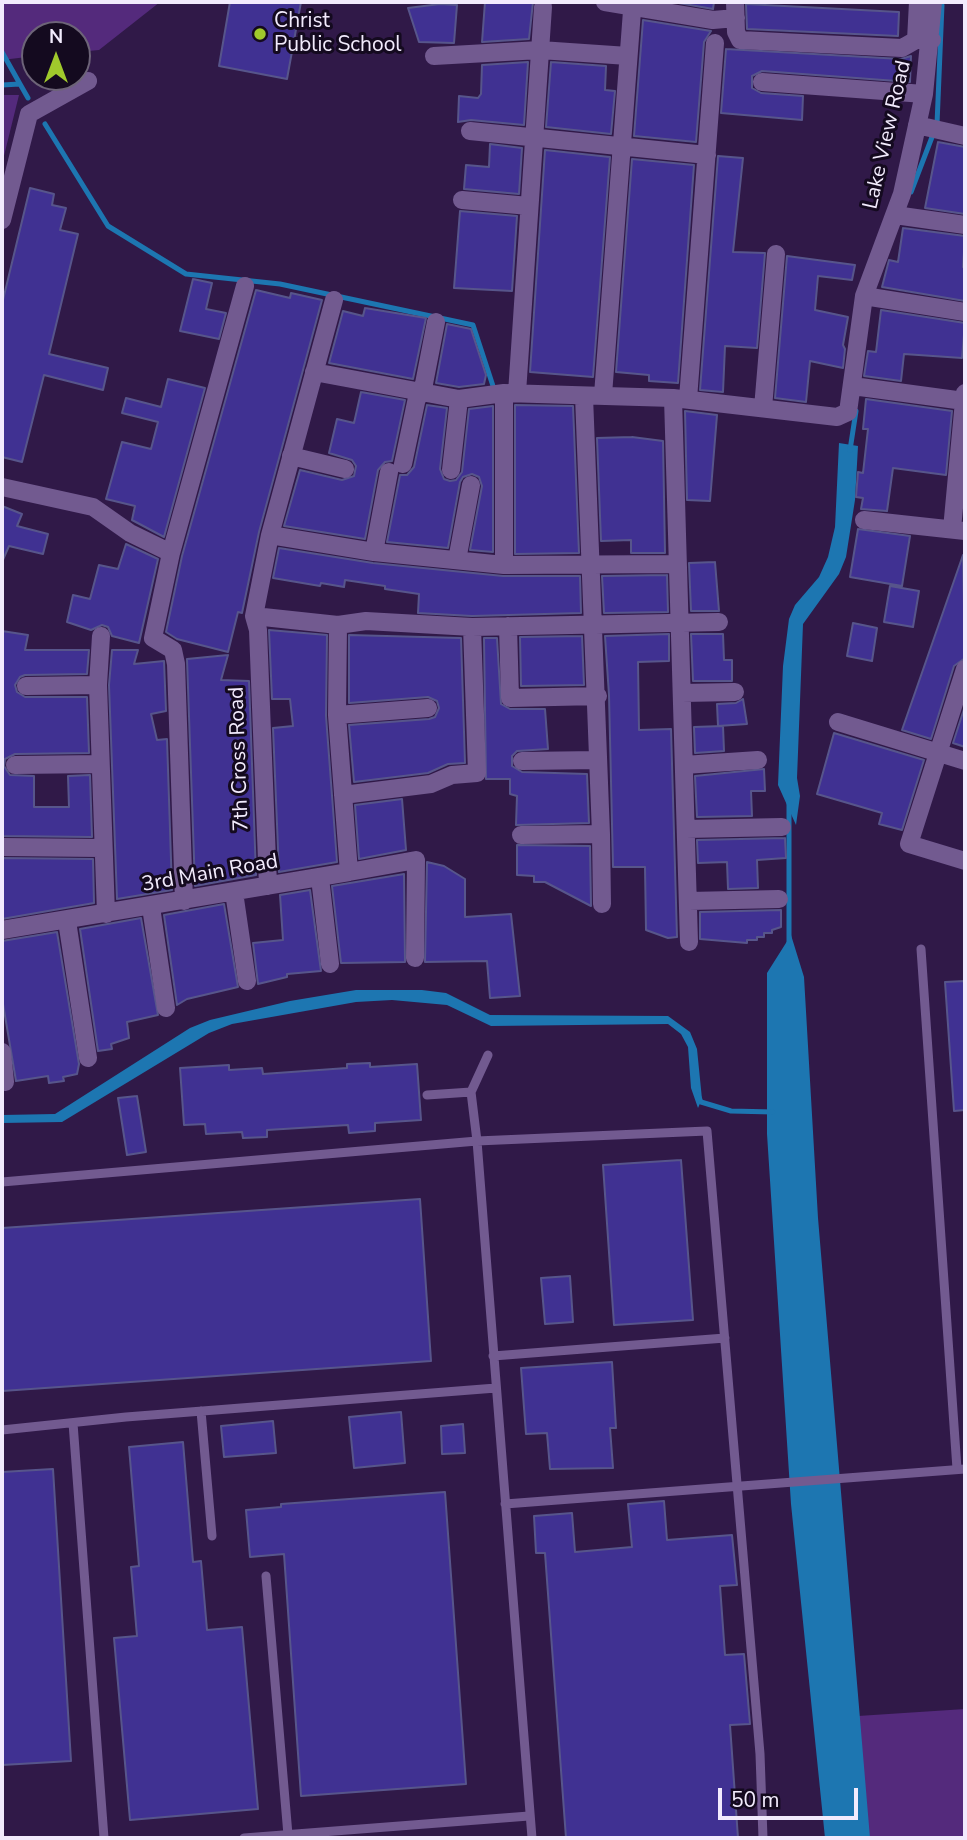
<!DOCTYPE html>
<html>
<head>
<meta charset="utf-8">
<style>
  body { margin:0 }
  #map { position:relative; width:967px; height:1840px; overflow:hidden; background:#301948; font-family:"Nunito Sans",sans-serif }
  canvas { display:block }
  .frame { position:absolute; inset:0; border:4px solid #f2ebfd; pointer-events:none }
  .north { position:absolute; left:21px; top:21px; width:70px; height:70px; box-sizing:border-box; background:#140a1f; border:2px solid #6d6478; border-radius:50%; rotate:0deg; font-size:19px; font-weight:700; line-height:28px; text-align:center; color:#f2ebfd }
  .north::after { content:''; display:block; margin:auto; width:24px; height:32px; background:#a0c92c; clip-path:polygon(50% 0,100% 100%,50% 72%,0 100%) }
  .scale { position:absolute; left:718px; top:1788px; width:140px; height:32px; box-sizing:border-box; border:4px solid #f2ebfd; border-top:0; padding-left:9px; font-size:21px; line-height:24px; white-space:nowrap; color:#f2ebfd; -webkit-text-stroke:5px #140a1f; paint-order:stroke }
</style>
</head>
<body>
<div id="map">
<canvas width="967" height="1840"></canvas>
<div class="frame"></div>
<div class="north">N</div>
<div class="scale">50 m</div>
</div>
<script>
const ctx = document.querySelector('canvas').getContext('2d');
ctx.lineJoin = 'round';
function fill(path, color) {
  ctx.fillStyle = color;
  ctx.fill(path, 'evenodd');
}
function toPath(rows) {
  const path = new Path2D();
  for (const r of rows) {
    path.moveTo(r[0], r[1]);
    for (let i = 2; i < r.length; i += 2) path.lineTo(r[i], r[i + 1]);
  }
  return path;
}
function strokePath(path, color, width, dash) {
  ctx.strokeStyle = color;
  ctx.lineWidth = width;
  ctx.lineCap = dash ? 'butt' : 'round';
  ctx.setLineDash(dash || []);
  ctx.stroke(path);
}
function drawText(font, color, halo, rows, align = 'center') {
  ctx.font = font + ' "Nunito Sans",sans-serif';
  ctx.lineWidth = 6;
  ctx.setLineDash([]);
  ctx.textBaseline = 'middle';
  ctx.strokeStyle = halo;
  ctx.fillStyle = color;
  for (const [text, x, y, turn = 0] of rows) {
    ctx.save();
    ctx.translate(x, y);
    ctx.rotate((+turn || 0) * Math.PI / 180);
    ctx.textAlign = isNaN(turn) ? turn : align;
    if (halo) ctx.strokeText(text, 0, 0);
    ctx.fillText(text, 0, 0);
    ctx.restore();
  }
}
fill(toPath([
  [2,2,160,2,99,50,77,52,77,35,35,35,35,56,2,60],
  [2,95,19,95,2,164],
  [965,1709,965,1838,868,1838,858,1716]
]), '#542a7c');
fill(toPath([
  [839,443,858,446,855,500,846,557,839,574,803,624,797,778,800,796,796,825,778,785,783,666,789,619,795,605,819,577,828,557,835,527],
  [791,935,804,977,818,1218,870,1838,825,1838,791,1504,767,1134,767,973],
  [356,990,422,990,446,993,490,1015,668,1016,690,1032,697,1049,702,1099,698,1108,691,1088,688,1047,681,1034,668,1024,491,1026,447,1005,392,1000,356,1002,232,1024,209,1033,62,1122,2,1123,2,1115,55,1114,190,1028,210,1020,290,1001]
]), '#1d76b1');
strokePath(toPath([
  [2,52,20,84],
  [2,85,20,84,28,98],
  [45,124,108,226,186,274,280,284,473,325,493,386],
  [911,192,937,124,942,5],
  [850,450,856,411],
  [789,943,789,803],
  [698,1095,701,1102,731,1111,773,1112]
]), '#1d76b1', 5);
const building = toPath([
  [230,2,301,2,287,79,219,66,230,2],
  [485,2,533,2,529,39,482,42,485,2],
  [673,2,714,2,713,9,673,2],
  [440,4,457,5,454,43,419,42,408,8,440,4],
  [746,4,899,12,898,36,747,29,746,4],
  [643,20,711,31,704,42,696,142,634,136,643,20],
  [726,49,901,59,911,56,910,82,762,71,752,76,752,88,761,93,803,96,802,120,721,113,726,49],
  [528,62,524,125,471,120,458,122,459,96,478,98,481,94,482,65,528,62],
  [551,62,606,66,605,90,615,91,611,134,546,127,551,62],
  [938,142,965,147,965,214,925,208,938,142],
  [490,144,522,148,519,194,464,189,466,165,489,167,490,144],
  [545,150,610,157,593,377,530,372,545,150],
  [718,156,743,158,733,252,765,253,757,348,725,346,723,392,700,390,718,156],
  [632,159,694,165,678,383,649,381,649,375,616,372,632,159],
  [30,188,54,194,52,205,66,208,60,230,78,234,49,354,108,368,103,390,44,375,22,462,2,457,2,304,30,188],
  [460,211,517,216,512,291,454,288,460,211],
  [903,228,965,236,963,267,965,268,965,301,882,287,889,260,898,262,903,228],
  [787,256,855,265,852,280,818,276,815,310,848,317,843,345,845,349,843,368,810,361,806,402,775,398,787,256],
  [193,279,212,283,206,309,226,313,219,339,180,331,193,279],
  [256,290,290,298,291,293,322,300,259,532,242,613,238,612,228,652,177,639,166,632,182,556,256,290],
  [365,308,426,318,413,379,329,363,343,311,363,316,365,308],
  [881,310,965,323,962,358,904,354,901,381,864,376,868,351,876,352,881,310],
  [447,324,471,329,486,375,484,384,459,387,436,383,447,324],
  [168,379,205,388,164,537,132,520,135,506,106,499,122,442,151,449,158,422,122,413,126,398,161,407,168,379],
  [361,392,405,400,392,461,385,462,378,470,365,539,284,526,300,470,342,480,354,476,356,466,352,460,329,453,337,419,354,423,361,392],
  [866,399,952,411,946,475,893,468,887,511,861,509,863,498,856,497,858,472,863,473,868,429,863,429,866,399],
  [427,405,447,408,440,469,444,479,450,481,456,480,462,472,469,409,493,406,493,552,470,550,482,486,479,477,472,474,463,477,460,482,448,548,387,542,400,475,407,475,414,467,427,405],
  [515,405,573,406,579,553,515,554,515,405],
  [685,411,717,415,710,501,687,500,685,411],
  [632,437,663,441,665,553,631,553,631,540,601,541,597,438,632,437],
  [2,506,22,514,17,526,48,534,43,554,9,546,2,562,2,506],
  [858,529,910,536,902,586,850,577,858,529],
  [126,544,158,559,139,643,112,636,108,627,102,625,91,630,67,622,73,595,90,599,99,565,118,569,126,544],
  [279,548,373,563,503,576,580,576,581,613,472,616,418,613,419,594,385,589,385,586,345,580,344,587,321,583,320,586,273,578,279,548],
  [963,555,965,658,954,666,931,739,902,730,963,555],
  [715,562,719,611,691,611,689,563,715,562],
  [667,575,668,612,604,613,602,576,667,575],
  [890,586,919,591,913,627,884,622,890,586],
  [853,623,877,628,872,661,847,656,853,623],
  [269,630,327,635,326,716,337,862,279,872,273,728,293,726,290,699,272,699,269,630],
  [2,631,28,635,25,650,89,650,87,674,25,675,20,677,15,685,17,692,25,697,87,697,89,753,15,754,5,759,4,766,10,775,34,776,34,807,69,807,68,776,90,775,92,837,2,836,2,631],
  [669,634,669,661,638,662,639,730,671,729,677,937,668,938,646,930,645,867,613,867,609,695,605,636,669,634],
  [691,634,723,634,724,660,732,660,732,681,693,681,691,634],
  [349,635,461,638,465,763,448,764,428,773,354,782,349,725,429,719,435,717,439,708,437,701,428,697,349,703,349,635],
  [582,636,584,685,521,686,520,637,582,636],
  [484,638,497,638,501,704,510,709,545,709,548,749,517,751,512,756,512,766,522,772,587,774,589,823,516,825,517,796,510,794,510,779,486,779,484,638],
  [112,650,138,650,134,664,164,661,166,711,151,714,157,740,167,739,172,890,117,899,109,685,112,650],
  [228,655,221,680,249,681,256,875,195,886,187,659,228,655],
  [743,699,747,724,718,726,717,704,736,703,743,699],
  [965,706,965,747,953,743,965,706],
  [723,726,724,751,695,753,694,727,723,726],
  [834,733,924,760,902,830,879,824,882,813,817,794,834,733],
  [764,769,765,791,751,791,752,816,697,817,695,776,764,769],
  [402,799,406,850,359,859,355,805,402,799],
  [785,838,786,858,757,860,758,888,728,889,727,862,698,863,697,840,785,838],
  [517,845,590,846,591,906,545,882,534,882,534,876,517,875,517,845],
  [2,858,93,859,94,903,2,919,2,858],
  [427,862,444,866,465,879,465,917,511,914,520,996,490,998,487,961,425,962,427,862],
  [404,874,405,962,341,963,332,886,404,874],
  [310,890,321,971,287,974,287,977,258,984,253,943,283,940,280,895,310,890],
  [224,904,238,987,187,999,177,1005,164,915,224,904],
  [781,910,781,927,772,930,772,933,764,933,764,937,757,937,757,940,747,940,747,943,700,939,700,912,781,910],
  [141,918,158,1015,127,1022,129,1038,111,1044,112,1049,98,1051,80,929,141,918],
  [57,932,79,1064,77,1074,63,1077,64,1081,49,1083,48,1076,16,1081,2,998,2,941,57,932],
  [965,981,965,1110,954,1111,945,982,965,981],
  [370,1063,370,1067,417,1064,421,1120,375,1123,375,1131,349,1133,348,1125,267,1130,267,1137,243,1138,242,1132,206,1134,205,1124,184,1125,180,1068,229,1065,229,1070,262,1068,263,1074,347,1068,347,1064,370,1063],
  [137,1096,146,1152,127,1155,118,1098,137,1096],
  [681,1160,693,1320,614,1325,603,1165,681,1160],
  [420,1199,431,1361,2,1391,2,1228,420,1199],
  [570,1276,573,1322,545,1324,541,1278,570,1276],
  [612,1362,616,1428,610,1428,613,1468,550,1469,547,1433,526,1434,521,1368,612,1362],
  [401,1412,405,1463,354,1468,349,1417,401,1412],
  [273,1421,276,1453,224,1457,221,1426,273,1421],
  [463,1424,465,1453,442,1454,441,1426,463,1424],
  [183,1442,193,1562,201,1561,207,1630,242,1627,258,1809,130,1820,114,1638,137,1636,131,1567,139,1566,129,1447,183,1442],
  [53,1469,71,1761,2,1765,2,1472,53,1469],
  [445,1492,466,1784,301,1796,284,1554,250,1557,246,1510,281,1507,281,1504,445,1492],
  [664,1501,667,1540,732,1535,737,1585,720,1586,725,1655,744,1654,750,1724,730,1725,738,1838,566,1838,545,1553,536,1553,534,1516,572,1513,575,1552,632,1547,628,1504,664,1501]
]);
fill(building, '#403192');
strokePath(building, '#57558b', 2);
strokePath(toPath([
  [921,949,957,1469],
  [488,1055,471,1092,477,1141,532,1838],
  [427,1095,471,1092],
  [2,1182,477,1141,707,1131,760,1754,763,1838],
  [493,1356,725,1338],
  [201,1411,212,1536],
  [73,1423,104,1838],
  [2,1430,126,1417,496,1388],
  [505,1504,965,1469],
  [266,1576,288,1835],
  [244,1838,529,1816]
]), '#725a90', 9);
strokePath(toPath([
  [605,2,713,20,736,18],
  [735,2,736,32,740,40,902,48,916,40,932,40],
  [933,2,924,94,902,194,864,296,965,312],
  [916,40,918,2],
  [434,56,540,50,628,56],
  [762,82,924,94],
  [917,125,965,136],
  [470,131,707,155],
  [462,200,529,206],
  [895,215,965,225],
  [2,220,29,114,88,81],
  [314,372,459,399,504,393,673,398,837,417,848,412,864,296],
  [860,387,964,401,965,393],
  [504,393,504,565],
  [517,393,543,7],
  [422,394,436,322],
  [603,395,632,11],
  [673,398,689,942],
  [688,399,715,43],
  [763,408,776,254],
  [291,456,345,469],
  [403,464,418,393],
  [451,470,459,399],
  [2,487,93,507,130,533,171,553],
  [864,520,965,531],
  [952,529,964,401],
  [270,535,374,552,504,565,676,564],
  [374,552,389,472],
  [457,560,471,485],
  [254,616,338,625,366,621,472,627,719,622],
  [508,626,510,698,598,696],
  [101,636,98,685,106,914],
  [965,669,909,844,965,861],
  [26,686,98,685],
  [682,693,735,692],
  [337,715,428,708],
  [838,722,965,761],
  [522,761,598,760],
  [15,765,100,764],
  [684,765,758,760],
  [343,795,431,784,452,775,477,773,472,627],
  [686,829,782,827],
  [601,834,602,904],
  [521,835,601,834,584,396],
  [2,847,101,848],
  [349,872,416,860,415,958],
  [320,878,330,964],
  [268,886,258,630,254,616,270,535,334,300],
  [234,892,247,981],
  [184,901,176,664,173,650,153,638,171,553,245,286],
  [689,901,779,899],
  [151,907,166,1008],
  [67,921,88,1058],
  [2,930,349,872,337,715,338,625],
  [2,1052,5,1082]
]), '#725a90', 18);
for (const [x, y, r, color] of [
  [260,34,7,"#a0c92c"]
]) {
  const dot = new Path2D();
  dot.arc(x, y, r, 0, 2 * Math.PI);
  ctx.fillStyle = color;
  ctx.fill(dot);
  strokePath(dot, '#140a1f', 2.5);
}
drawText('21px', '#f2ebfd', '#140a1f', [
  ["Christ",274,22],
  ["Public School",274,46]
], 'left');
drawText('21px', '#f2ebfd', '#140a1f', [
  ["Lake View Road",888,135,-77],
  ["7th Cross Road",240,759,-92],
  ["3rd Main Road",210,874,-10]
]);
</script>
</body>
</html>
